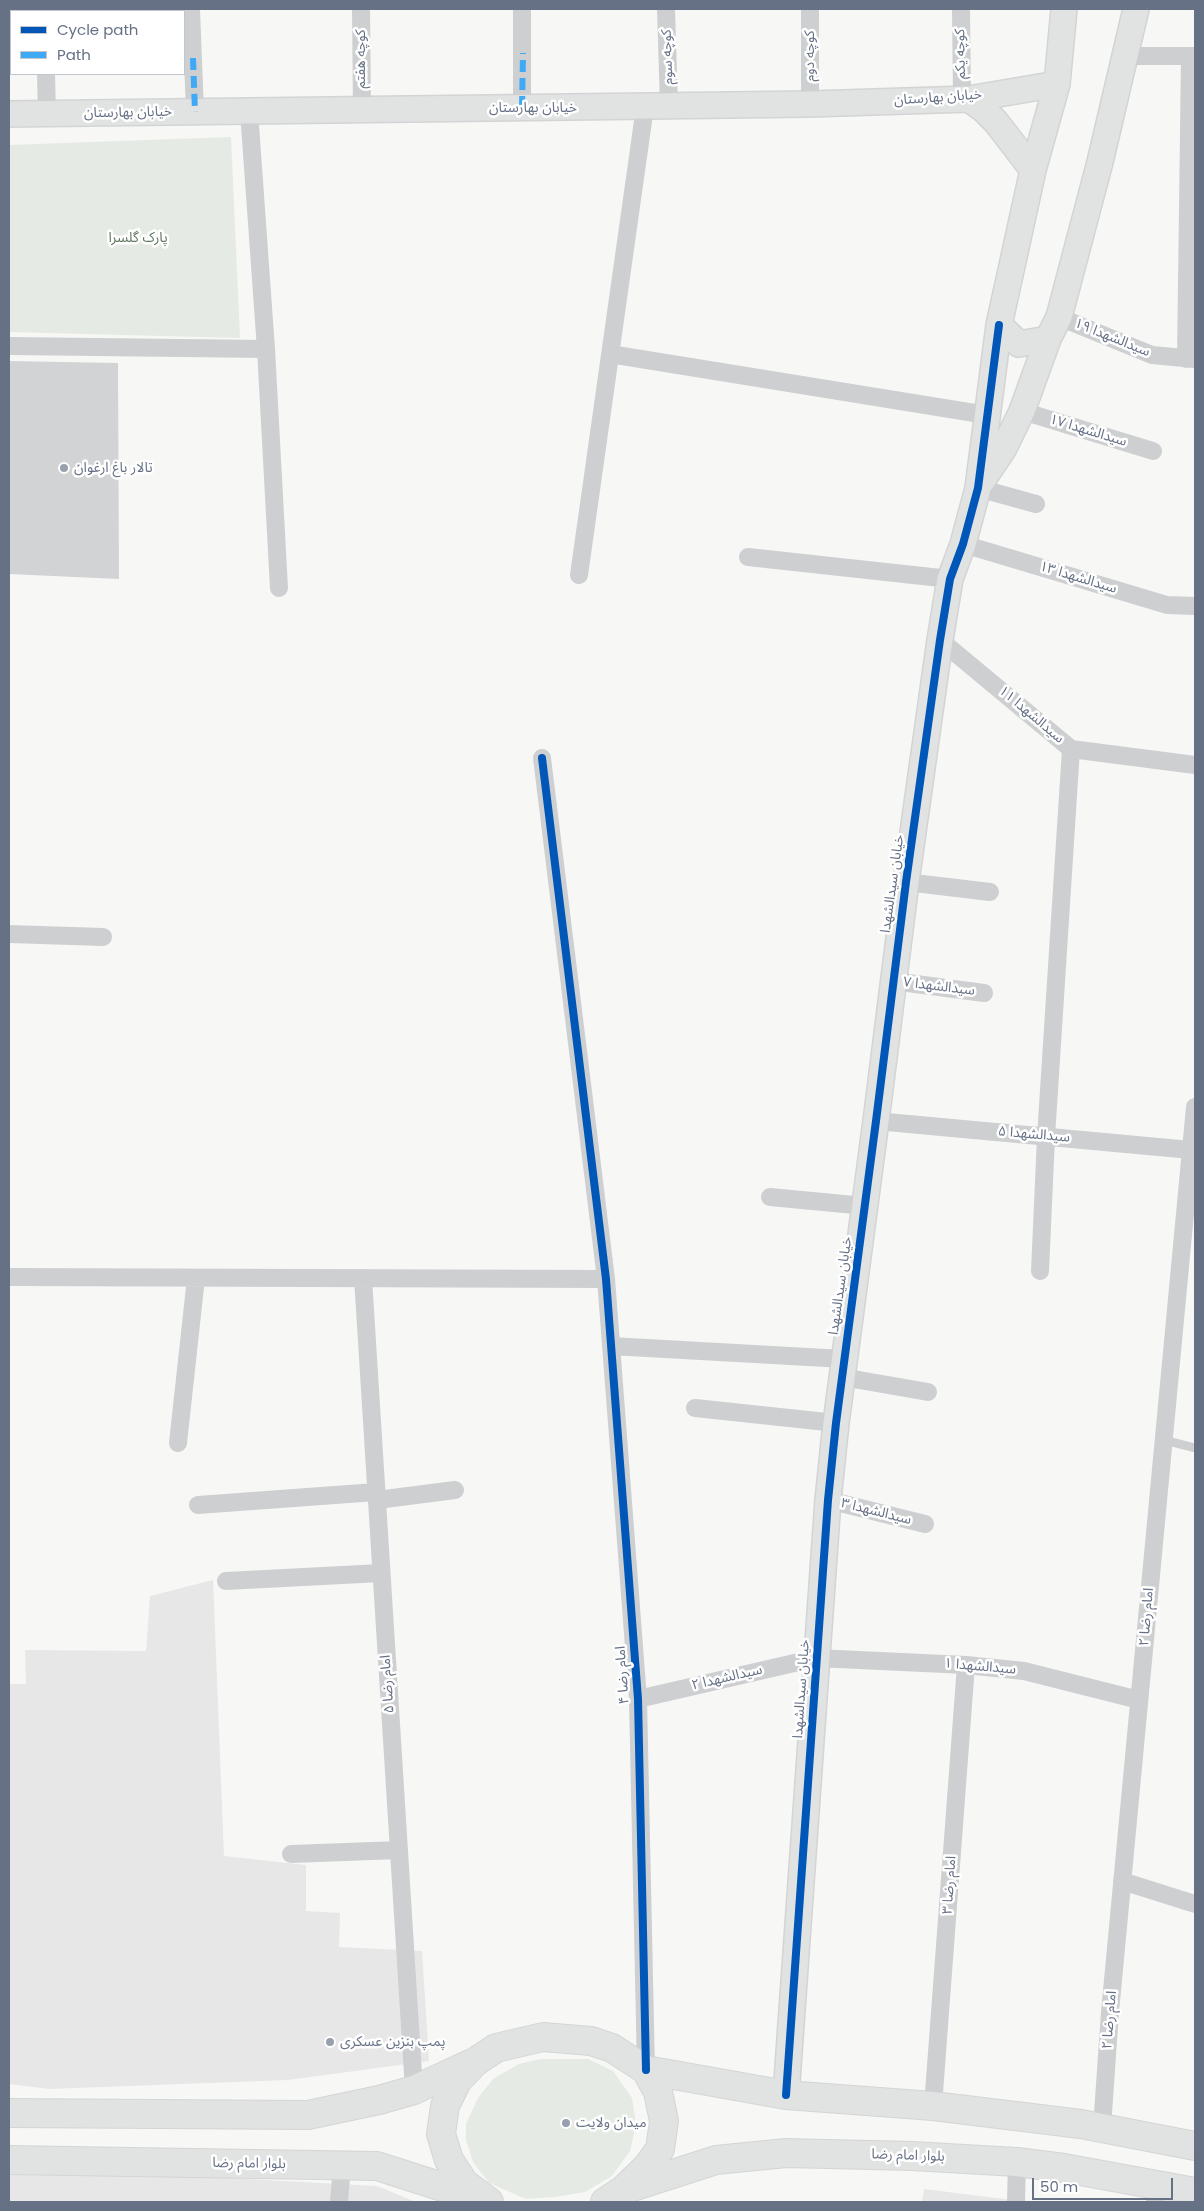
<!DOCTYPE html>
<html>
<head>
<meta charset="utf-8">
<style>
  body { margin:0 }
  #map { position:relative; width:1204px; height:2211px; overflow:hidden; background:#f7f7f6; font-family:Poppins,sans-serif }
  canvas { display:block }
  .frame { position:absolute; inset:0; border:10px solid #667186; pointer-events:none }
  .legend { position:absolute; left:10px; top:10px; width:175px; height:65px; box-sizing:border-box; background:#fff; border:1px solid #c2c6cf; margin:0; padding:6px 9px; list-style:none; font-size:15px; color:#667186 }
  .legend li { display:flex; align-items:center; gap:10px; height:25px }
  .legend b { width:25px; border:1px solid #c2c6cf }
  .scale { position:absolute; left:1032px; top:2178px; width:141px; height:22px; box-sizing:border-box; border:2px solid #667186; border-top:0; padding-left:6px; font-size:15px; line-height:18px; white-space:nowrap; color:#667186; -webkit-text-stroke:4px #fff; paint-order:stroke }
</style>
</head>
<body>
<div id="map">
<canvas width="1204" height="2211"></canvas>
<div class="frame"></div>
<ul class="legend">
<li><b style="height:6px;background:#0057b8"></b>Cycle path</li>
<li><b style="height:6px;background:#3fa9f5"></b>Path</li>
</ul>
<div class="scale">50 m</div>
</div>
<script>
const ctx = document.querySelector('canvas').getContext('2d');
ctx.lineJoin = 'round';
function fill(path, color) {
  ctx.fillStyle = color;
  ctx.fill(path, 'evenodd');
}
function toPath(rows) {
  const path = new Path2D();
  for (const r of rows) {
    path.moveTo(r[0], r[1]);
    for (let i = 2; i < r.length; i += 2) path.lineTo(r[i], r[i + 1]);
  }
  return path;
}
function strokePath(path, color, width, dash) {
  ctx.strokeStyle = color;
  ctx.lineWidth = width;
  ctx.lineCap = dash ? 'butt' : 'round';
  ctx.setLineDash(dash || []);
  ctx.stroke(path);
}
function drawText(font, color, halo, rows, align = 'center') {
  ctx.font = font + ' Poppins,"Noto Sans Arabic",sans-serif';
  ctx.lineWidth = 5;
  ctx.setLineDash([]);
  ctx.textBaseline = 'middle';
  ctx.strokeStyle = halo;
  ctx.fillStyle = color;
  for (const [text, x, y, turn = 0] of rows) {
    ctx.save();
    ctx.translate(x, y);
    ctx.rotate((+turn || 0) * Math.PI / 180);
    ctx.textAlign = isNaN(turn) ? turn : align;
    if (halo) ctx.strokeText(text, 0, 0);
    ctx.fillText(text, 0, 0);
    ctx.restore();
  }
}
fill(toPath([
  [213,1580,224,1856,306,1865,306,1911,340,1913,339,1947,422,1951,429,2061,288,2080,49,2089,9,2084,9,1684,26,1684,25,1650,146,1651,150,1596],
  [9,2166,377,2186,416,2202,9,2202],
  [924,2189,1012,2200,1012,2202,922,2202]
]), '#e7e7e8');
fill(toPath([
  [231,137,240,338,9,332,9,145],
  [541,2059,588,2059,613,2071,632,2098,636,2124,630,2151,612,2176,585,2192,555,2197,526,2199,489,2183,473,2162,466,2140,466,2124,478,2098,493,2079,519,2064]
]), '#e5eae4');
fill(toPath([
  [9,361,118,363,119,579,9,574]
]), '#d2d3d4');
const secondary = toPath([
  [1064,9,1057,84,1033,170,999,325,1019,344,1048,339,1059,317,1100,162,1136,9],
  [969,99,983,109,996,122,1033,170],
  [9,114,810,104,969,99,1057,84],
  [982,481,1004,448,1022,411,1048,339],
  [786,2095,828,1500,836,1423,876,1121,906,882,940,640,950,579,963,544,978,488,999,325]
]);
const primary = toPath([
  [646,2070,786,2095,933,2106,1081,2124,1195,2146],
  [9,2113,308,2115,379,2100,414,2090,472,2063],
  [9,2160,377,2166,480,2199],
  [623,2190,716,2160,786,2153,912,2156,1017,2162,1064,2168,1195,2192],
  [489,2202,464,2183,449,2160,441,2134,445,2106,457,2081,475,2062,496,2048,543,2037,591,2041,612,2048,646,2070,658,2092,664,2121,660,2149,648,2166,623,2190,605,2202]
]);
strokePath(secondary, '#d3d4d5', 28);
strokePath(primary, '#d4d5d5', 30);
strokePath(toPath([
  [1164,1440,1195,1448]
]), '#cecfd1', 9);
strokePath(toPath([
  [45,9,45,11],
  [191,9,195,112],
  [361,9,362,109],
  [522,9,522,108],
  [666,9,669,105],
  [810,9,810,104],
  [961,9,962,99],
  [1125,56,1195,56],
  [46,74,47,114],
  [249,111,266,349,279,588],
  [1059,317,1152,355,1195,359],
  [9,346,266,349],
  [610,354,987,415],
  [1186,359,1190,56],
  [1022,411,1153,451],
  [978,488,1036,504],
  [963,544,1167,605,1195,606],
  [748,557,950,579],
  [579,575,645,107],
  [940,640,1071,749,1195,765],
  [542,758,606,1279,638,1699,646,2070],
  [906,882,990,892],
  [9,934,103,937],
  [893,981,984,993],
  [876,1121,1191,1150],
  [770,1197,865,1206],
  [1040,1271,1046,1137,1071,749],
  [9,1277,606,1279],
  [363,1278,414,2090],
  [611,1346,844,1359],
  [842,1377,928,1392],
  [695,1408,836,1423],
  [178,1443,196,1278],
  [377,1500,455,1490],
  [828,1500,925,1524],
  [198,1505,376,1492],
  [226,1581,381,1573],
  [638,1699,816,1658,966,1665,1024,1671,1139,1700],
  [291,1854,399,1850],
  [1122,1881,1195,1904],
  [933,2106,966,1665],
  [1102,2128,1110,2012,1195,1107],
  [339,2202,342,2166],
  [1016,2202,1017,2162],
  [1155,2202,1155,2185]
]), '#cecfd1', 18);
strokePath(secondary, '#e1e2e2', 25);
strokePath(primary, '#e1e2e2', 28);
strokePath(toPath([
  [193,58,195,112],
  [522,108,523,53]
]), '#3fa9f5', 6, [12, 6]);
strokePath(toPath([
  [542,758,606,1279,638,1699,646,2070],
  [786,2095,828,1500,836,1423,876,1121,906,882,940,640,950,579,963,544,978,488,999,325]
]), '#0057b8', 8);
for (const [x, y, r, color] of [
  [64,468,5,"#99a0ad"],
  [330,2042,5,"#99a0ad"],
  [566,2123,5,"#99a0ad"]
]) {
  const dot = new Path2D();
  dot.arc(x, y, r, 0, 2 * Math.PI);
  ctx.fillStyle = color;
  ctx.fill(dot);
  strokePath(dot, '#fff', 2);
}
drawText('14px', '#667186', '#fff', [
  ["کوچه یکم",961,54,-91],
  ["کوچه دوم",810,56,-90],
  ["کوچه سوم",668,57,-92],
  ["کوچه هفتم",361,59,-90],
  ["خیابان بهارستان",938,98,-4],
  ["خیابان بهارستان",533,108],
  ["خیابان بهارستان",128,113,-1],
  ["سیدالشهدا ۱۹",1112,338,22],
  ["سیدالشهدا ۱۷",1088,431,17],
  ["سیدالشهدا ۱۳",1078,578,17],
  ["سیدالشهدا ۱۱",1031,715,40],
  ["خیابان سیدالشهدا",893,884,-82],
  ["سیدالشهدا ۷",939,987,7],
  ["سیدالشهدا ۵",1034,1135,5],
  ["خیابان سیدالشهدا",841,1286,-82],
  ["سیدالشهدا ۳",876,1512,14],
  ["امام رضا ۲",1147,1617,-85],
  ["سیدالشهدا ۱",980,1667,5],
  ["امام رضا ۴",623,1675,-94],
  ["سیدالشهدا ۲",727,1678,-13],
  ["امام رضا ۵",388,1684,-94],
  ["خیابان سیدالشهدا",802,1689,-86],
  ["امام رضا ۳",950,1885,-86],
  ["امام رضا ۲",1110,2020,-85],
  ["بلوار امام رضا",908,2156,2],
  ["بلوار امام رضا",249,2164,1]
]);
drawText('14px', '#617862', '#fff', [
  ["پارک گلسرا",138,238]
]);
drawText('14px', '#667186', '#fff', [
  ["تالار باغ ارغوان",74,468],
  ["پمپ بنزین عسکری",340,2042],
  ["میدان ولایت",576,2123]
], 'left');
</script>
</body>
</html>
